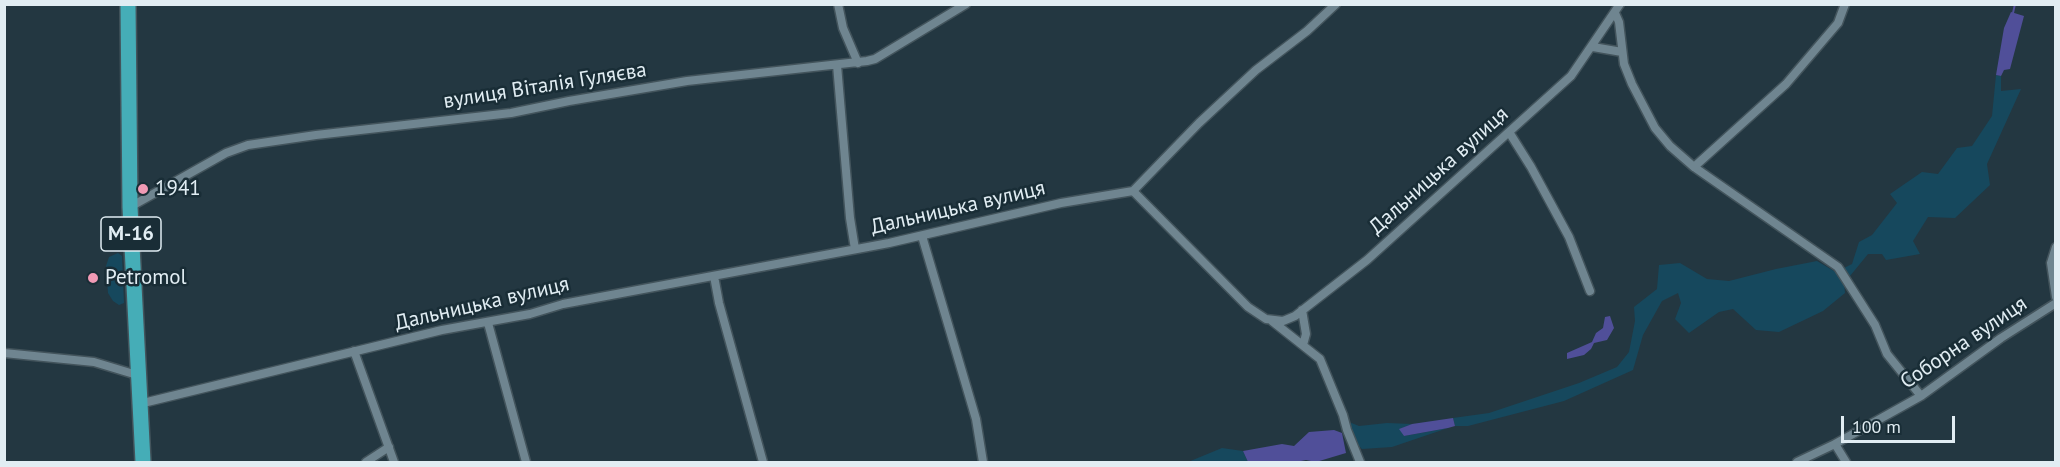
<!DOCTYPE html>
<html>
<head>
<meta charset="utf-8">
<style>
  body { margin:0 }
  #map { position:relative; width:2060px; height:467px; overflow:hidden; background:#233741; font-family:"PT Sans",sans-serif }
  canvas { display:block }
  .frame { position:absolute; inset:0; border:6px solid #e1edf3; pointer-events:none }
  .scale { position:absolute; left:1841px; top:416px; width:114px; height:27px; box-sizing:border-box; border:3px solid #e1edf3; border-top:0; padding-left:8px; font-size:18px; line-height:21px; white-space:nowrap; color:#e1edf3; -webkit-text-stroke:4px #192d36; paint-order:stroke }
</style>
</head>
<body>
<div id="map">
<canvas width="2060" height="467"></canvas>
<div class="frame"></div>
<div class="scale">100 m</div>
</div>
<script>
const ctx = document.querySelector('canvas').getContext('2d');
ctx.lineJoin = 'round';
function fill(path, color) {
  ctx.fillStyle = color;
  ctx.fill(path, 'evenodd');
}
function toPath(rows) {
  const path = new Path2D();
  for (const r of rows) {
    path.moveTo(r[0], r[1]);
    for (let i = 2; i < r.length; i += 2) path.lineTo(r[i], r[i + 1]);
  }
  return path;
}
function strokePath(path, color, width, dash) {
  ctx.strokeStyle = color;
  ctx.lineWidth = width;
  ctx.lineCap = dash ? 'butt' : 'round';
  ctx.setLineDash(dash || []);
  ctx.stroke(path);
}
function drawText(font, color, halo, rows, align = 'center') {
  ctx.font = font + ' "PT Sans",sans-serif';
  ctx.lineWidth = 5;
  ctx.setLineDash([]);
  ctx.textBaseline = 'middle';
  ctx.strokeStyle = halo;
  ctx.fillStyle = color;
  for (const [text, x, y, turn = 0] of rows) {
    ctx.save();
    ctx.translate(x, y);
    ctx.rotate((+turn || 0) * Math.PI / 180);
    ctx.textAlign = isNaN(turn) ? turn : align;
    if (halo) ctx.strokeText(text, 0, 0);
    ctx.fillText(text, 0, 0);
    ctx.restore();
  }
}
fill(toPath([
  [1996,75,2001,76,2001,91,2021,89,1987,164,1990,185,1955,218,1928,217,1913,241,1920,254,1886,260,1882,254,1868,254,1850,276,1844,268,1852,264,1859,242,1872,235,1897,203,1890,194,1922,172,1938,174,1957,148,1972,146,1992,116],
  [118,253,122,256,124,303,119,305,113,301,108,293,106,266,109,257],
  [1817,261,1839,274,1844,282,1845,293,1823,311,1779,332,1756,330,1733,309,1719,312,1689,333,1675,319,1681,303,1678,293,1662,301,1643,335,1633,370,1564,401,1468,426,1455,426,1453,418,1489,413,1579,383,1617,367,1629,352,1635,321,1634,307,1657,289,1659,265,1680,263,1707,279,1729,281,1776,269],
  [1349,422,1359,426,1387,423,1412,424,1400,429,1404,436,1448,428,1392,447,1362,449,1355,442],
  [1222,448,1243,451,1248,462,1188,462]
]), '#16485d');
fill(toPath([
  [2011,12,2024,16,2010,69,2004,70,2001,76,1996,75,2004,28],
  [1610,316,1614,328,1607,340,1594,343,1591,349,1584,355,1567,359,1567,353,1592,342,1596,333,1603,328,1605,317],
  [1453,418,1455,426,1448,428,1404,436,1399,429,1412,424],
  [1334,430,1342,433,1346,453,1316,462,1306,460,1296,462,1248,462,1243,451,1282,444,1294,446,1309,432]
]), '#504f99');
strokePath(toPath([
  [2013,13,2015,4]
]), '#504f99', 2);
const street = toPath([
  [838,4,843,28,858,63],
  [1615,13,1619,22,1624,64,1632,84,1655,128,1670,146,1694,167,1838,267,1875,325,1887,354,1921,396],
  [1593,47,1622,52],
  [837,65,850,218,855,249],
  [1509,132,1531,167,1569,237,1590,291],
  [1694,167,1786,84,1838,23,1845,4],
  [1133,191,1199,123,1256,70,1307,31,1336,4],
  [130,207,226,153,248,145,316,135,511,113,569,101,687,81,867,61,875,59,966,4],
  [922,236,976,419,983,462],
  [2056,247,2051,263,2056,297],
  [714,276,719,303,763,462],
  [1302,310,1306,334,1303,345],
  [1272,321,1320,359,1343,415,1347,430,1360,462],
  [488,323,526,462],
  [354,351,394,462],
  [4,353,94,362,137,375],
  [139,404,442,330,530,314,563,304,889,243,1061,203,1133,191,1248,307,1266,319,1283,321,1295,316,1367,260,1571,76,1620,4],
  [1835,444,1846,462],
  [366,462,389,447],
  [1797,462,1835,444,1921,396,2001,338,2056,303]
]);
const highway = toPath([
  [128,4,130,207,143,462]
]);
strokePath(street, '#43545c', 11);
strokePath(highway, '#43545c', 18);
strokePath(street, '#6f8590', 8);
strokePath(highway, '#45adb7', 15);
for (const [x, y, r, color] of [
  [143,189,6,"#f09ab5"],
  [93,278,6,"#f09ab5"]
]) {
  const dot = new Path2D();
  dot.arc(x, y, r, 0, 2 * Math.PI);
  ctx.fillStyle = color;
  ctx.fill(dot);
  strokePath(dot, '#192d36', 2);
}
for (const [x, y, w] of [
  [131,234,60]
]) {
  const box = new Path2D();
  box.roundRect(x - w / 2, y - 17, w, 34, 4.5);
  ctx.fillStyle = '#192d36';
  ctx.fill(box);
  strokePath(box, '#e1edf3', 1.5);
}
drawText('bold 20px', '#e1edf3', null, [
  ["М-16",131,234]
]);
drawText('21px', '#e1edf3', '#192d36', [
  ["вулиця Віталія Гуляєва",545,86,-9],
  ["Дальницька вулиця",1439,171,-42],
  ["Дальницька вулиця",958,208,-13],
  ["Дальницька вулиця",482,304,-13],
  ["Соборна вулиця",1964,343,-34]
]);
drawText('21px', '#e1edf3', '#192d36', [
  ["1941",155,189],
  ["Petromol",105,278]
], 'left');
</script>
</body>
</html>
